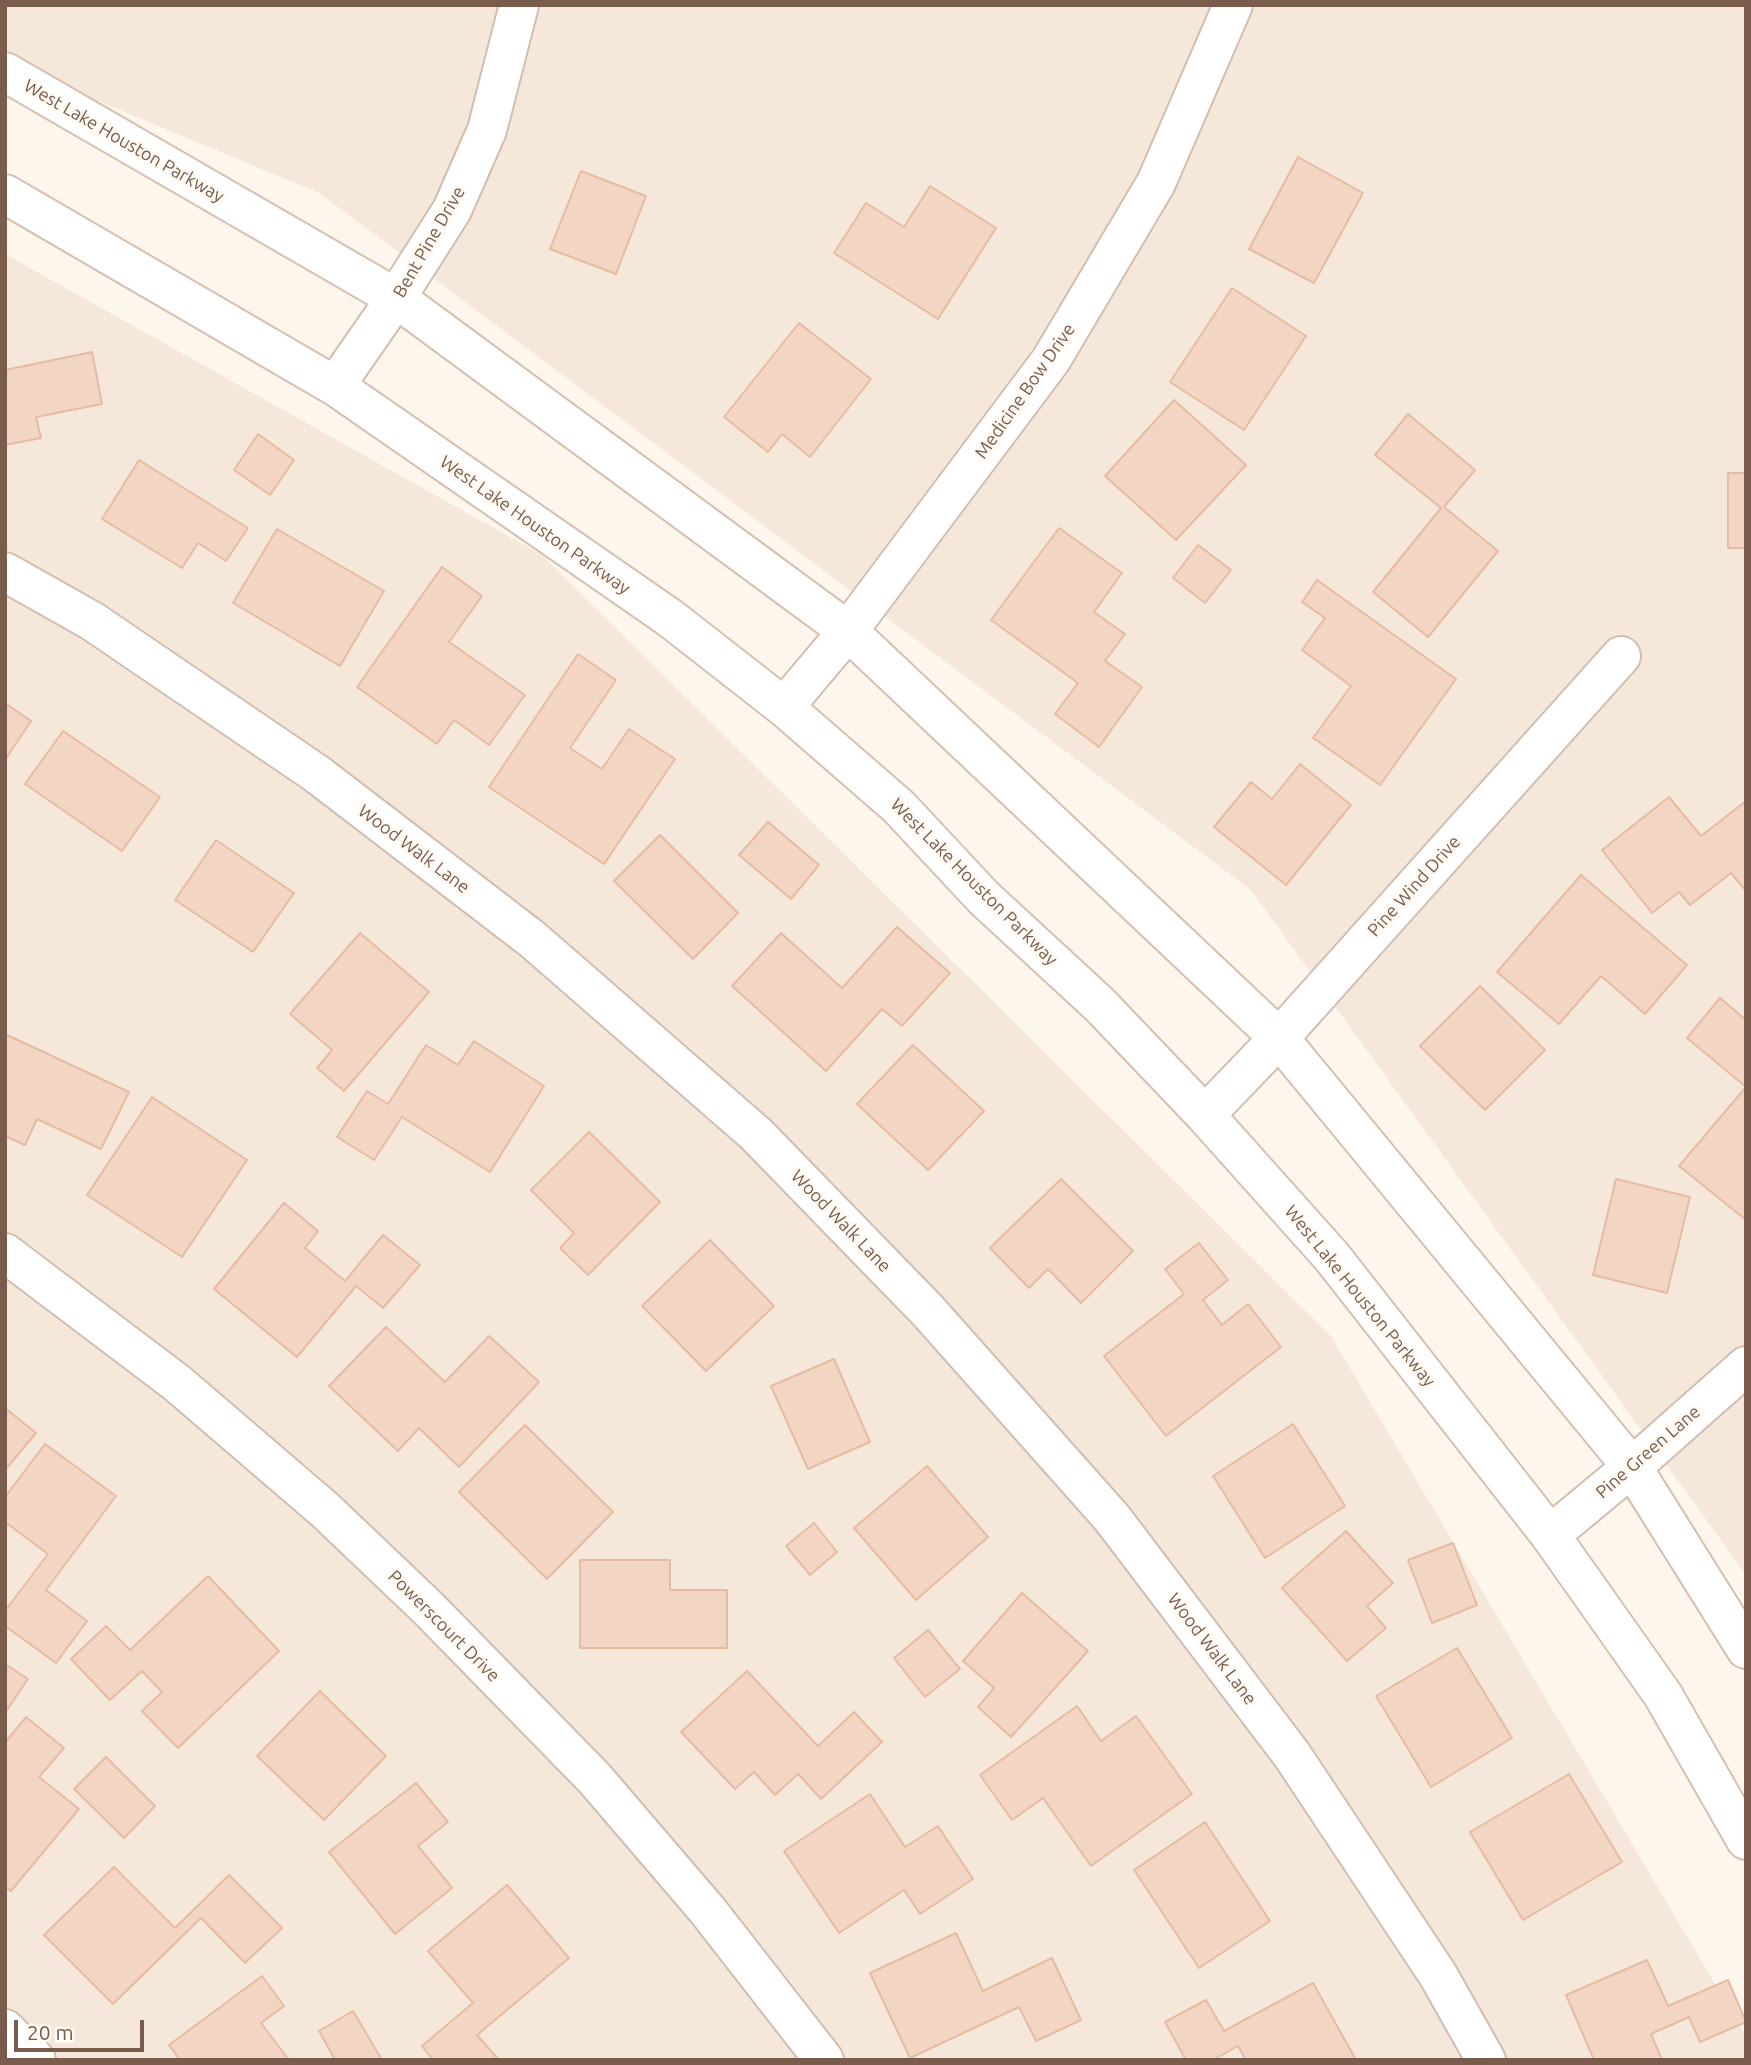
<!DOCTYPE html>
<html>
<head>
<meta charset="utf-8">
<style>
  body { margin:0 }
  #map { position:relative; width:1751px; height:2065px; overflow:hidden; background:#fdf6ec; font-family:Ubuntu,sans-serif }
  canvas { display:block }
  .frame { position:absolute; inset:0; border:7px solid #7a5c4d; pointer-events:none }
  .scale { position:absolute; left:14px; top:2020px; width:130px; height:32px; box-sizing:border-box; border:4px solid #7a5c4d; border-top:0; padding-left:9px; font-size:21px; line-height:24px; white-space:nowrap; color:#7a5c4d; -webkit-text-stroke:5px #fffaf3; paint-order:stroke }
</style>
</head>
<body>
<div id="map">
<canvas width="1751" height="2065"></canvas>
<div class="frame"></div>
<div class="scale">20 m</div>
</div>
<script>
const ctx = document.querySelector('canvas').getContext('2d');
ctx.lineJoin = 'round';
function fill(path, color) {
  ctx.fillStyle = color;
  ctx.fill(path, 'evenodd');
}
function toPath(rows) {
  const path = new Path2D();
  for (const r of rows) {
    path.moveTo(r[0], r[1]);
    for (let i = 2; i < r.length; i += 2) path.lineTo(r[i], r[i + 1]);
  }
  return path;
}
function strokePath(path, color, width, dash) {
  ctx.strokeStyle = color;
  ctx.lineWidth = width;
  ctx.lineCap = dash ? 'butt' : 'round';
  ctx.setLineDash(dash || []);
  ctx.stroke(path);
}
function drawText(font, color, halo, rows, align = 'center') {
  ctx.font = font + ' Ubuntu,sans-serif';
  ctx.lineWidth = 6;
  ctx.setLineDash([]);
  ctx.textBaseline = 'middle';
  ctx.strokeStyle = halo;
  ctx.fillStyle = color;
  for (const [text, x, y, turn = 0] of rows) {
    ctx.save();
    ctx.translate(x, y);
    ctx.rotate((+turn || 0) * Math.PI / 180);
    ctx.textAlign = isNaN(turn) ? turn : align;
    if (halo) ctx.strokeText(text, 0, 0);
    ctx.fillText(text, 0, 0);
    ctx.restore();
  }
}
fill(toPath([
  [5,5,1746,5,1746,1575,1251,890,319,193,5,62],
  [5,254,542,555,1331,1336,1746,2036,1746,2060,5,2060]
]), '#f5e8da');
const building = toPath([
  [1298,157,1363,193,1314,283,1249,249,1298,157],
  [581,171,646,196,616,274,550,249,581,171],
  [930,186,996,228,938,319,834,253,866,203,904,227,930,186],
  [1232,288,1306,336,1244,430,1170,382,1232,288],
  [799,323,871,379,810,457,782,434,768,452,724,417,799,323],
  [92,352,102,404,36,417,41,438,5,445,5,370,92,352],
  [1174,400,1246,465,1176,540,1105,476,1174,400],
  [1408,414,1475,470,1444,507,1498,551,1428,637,1373,592,1441,508,1375,455,1408,414],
  [258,434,294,460,270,495,234,470,258,434],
  [139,460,248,528,226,561,198,543,182,568,102,519,139,460],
  [1728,473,1746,473,1746,548,1728,548,1728,473],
  [1059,528,1122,573,1094,612,1125,634,1105,661,1142,687,1099,747,1055,714,1078,683,991,620,1059,528],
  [277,529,384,591,340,666,233,603,277,529],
  [1198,545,1231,570,1205,603,1173,578,1198,545],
  [442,567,482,596,449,642,525,695,489,745,454,720,437,744,357,687,442,567],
  [1317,580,1456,679,1380,785,1313,738,1351,686,1302,650,1325,618,1302,602,1317,580],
  [578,654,616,680,570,748,602,769,629,729,675,759,604,864,489,787,578,654],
  [5,703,31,721,5,760,5,703],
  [63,731,160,797,122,851,25,784,63,731],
  [1300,764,1351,805,1286,885,1214,827,1251,782,1272,799,1300,764],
  [1669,797,1701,836,1746,801,1746,891,1731,873,1690,905,1679,892,1652,913,1602,850,1669,797],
  [768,822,819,865,791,899,739,855,768,822],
  [660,835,738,913,693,959,614,881,660,835],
  [216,840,294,893,253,952,175,900,216,840],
  [1581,875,1687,965,1645,1014,1601,976,1559,1024,1497,972,1581,875],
  [897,927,950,973,902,1026,882,1009,826,1071,732,986,781,933,842,988,897,927],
  [360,933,429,992,344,1091,317,1068,332,1050,290,1014,360,933],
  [1480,986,1545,1050,1485,1110,1420,1046,1480,986],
  [1720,998,1746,1020,1746,1087,1687,1038,1720,998],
  [5,1034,129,1092,101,1149,37,1119,25,1145,5,1136,5,1034],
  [474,1041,544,1086,490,1172,402,1117,374,1160,337,1137,367,1091,388,1104,426,1045,458,1065,474,1041],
  [913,1045,984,1111,928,1170,857,1104,913,1045],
  [1746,1087,1746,1220,1679,1166,1746,1087],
  [152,1097,247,1160,182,1257,87,1195,152,1097],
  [589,1132,660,1202,588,1275,560,1248,574,1233,531,1190,589,1132],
  [1061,1179,1133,1251,1081,1303,1048,1269,1029,1288,990,1248,1061,1179],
  [1616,1179,1690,1197,1667,1293,1593,1275,1616,1179],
  [284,1203,318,1231,305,1248,345,1281,383,1235,420,1265,383,1308,356,1286,297,1357,214,1289,284,1203],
  [710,1240,774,1306,706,1371,642,1306,710,1240],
  [1199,1243,1228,1280,1203,1300,1222,1325,1248,1304,1281,1347,1166,1436,1104,1356,1184,1294,1165,1269,1199,1243],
  [386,1327,445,1382,489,1336,539,1382,459,1467,419,1428,398,1451,329,1386,386,1327],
  [834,1359,870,1442,808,1469,771,1386,834,1359],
  [5,1408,36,1433,5,1470,5,1408],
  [1293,1424,1345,1506,1265,1558,1213,1476,1293,1424],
  [525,1425,613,1512,547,1579,459,1492,525,1425],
  [45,1444,116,1496,46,1590,87,1621,56,1663,5,1626,5,1611,48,1554,5,1522,5,1497,45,1444],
  [927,1466,988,1537,916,1600,854,1528,927,1466],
  [814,1523,837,1552,810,1575,786,1546,814,1523],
  [1346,1531,1393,1583,1367,1606,1386,1628,1347,1661,1282,1588,1346,1531],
  [1453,1543,1477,1605,1432,1623,1408,1560,1453,1543],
  [580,1560,670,1560,670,1590,727,1590,727,1648,580,1648,580,1560],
  [208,1576,279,1651,178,1748,142,1711,162,1692,142,1671,110,1700,71,1659,106,1626,130,1650,208,1576],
  [1022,1593,1088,1651,1011,1737,978,1707,994,1688,963,1661,1022,1593],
  [928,1630,960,1669,925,1697,894,1658,928,1630],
  [1457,1648,1512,1738,1431,1787,1376,1696,1457,1648],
  [5,1664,28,1679,5,1713,5,1664],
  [747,1671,818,1746,854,1712,882,1742,821,1799,798,1774,775,1795,754,1772,735,1789,681,1732,747,1671],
  [320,1691,386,1756,324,1820,257,1756,320,1691],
  [1077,1706,1101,1741,1136,1716,1192,1794,1091,1866,1043,1798,1012,1820,980,1775,1077,1706],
  [26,1717,64,1748,39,1777,79,1809,11,1891,5,1886,5,1743,26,1717],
  [106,1757,155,1806,124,1838,74,1789,106,1757],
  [1569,1774,1622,1862,1523,1920,1470,1832,1569,1774],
  [416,1783,448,1822,418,1846,452,1888,395,1934,329,1852,416,1783],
  [870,1794,905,1847,938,1826,973,1879,920,1914,904,1890,839,1933,784,1851,870,1794],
  [1205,1822,1270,1921,1199,1968,1134,1870,1205,1822],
  [114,1867,175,1928,229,1875,282,1928,245,1963,201,1918,113,2004,44,1935,114,1867],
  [507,1885,569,1958,477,2035,499,2060,433,2060,422,2046,473,2003,428,1951,507,1885],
  [956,1933,983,1991,1052,1958,1081,2020,1036,2041,1019,2007,910,2058,870,1973,956,1933],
  [1647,1960,1668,2006,1728,1980,1746,2022,1700,2042,1689,2017,1651,2034,1662,2060,1594,2060,1566,1995,1647,1960],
  [262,1976,284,2006,261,2023,289,2060,180,2060,169,2045,262,1976],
  [1313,1983,1356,2060,1246,2060,1238,2046,1213,2060,1186,2060,1165,2022,1206,2000,1224,2031,1313,1983],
  [353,2011,382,2060,335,2060,319,2031,353,2011]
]);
fill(building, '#f3d5c3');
strokePath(building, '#e6bba3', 2);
const street = toPath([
  [335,386,396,298,452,210,487,130,519,5],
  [5,572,92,621,317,774,532,939,756,1134,928,1311,1112,1518,1292,1755,1438,1975,1486,2060],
  [784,707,848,631,1051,360,1156,183,1233,5],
  [1205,1115,1279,1038,1621,656],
  [5,1253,177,1383,325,1510,429,1609,595,1779,708,1911,824,2060],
  [1550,1535,1632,1467,1746,1366],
  [5,2029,36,2060]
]);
const secondary = toPath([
  [5,72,396,298,848,631,1279,1038,1632,1467,1746,1649],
  [5,194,335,386,670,618,784,707,899,807,984,898,1100,1005,1205,1115,1332,1257,1550,1535,1663,1695,1746,1840]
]);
strokePath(street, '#d1beb0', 42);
strokePath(secondary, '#d6c0b0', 42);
strokePath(street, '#fff', 38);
strokePath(secondary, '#fff', 38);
drawText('18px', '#7a5c4d', '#fffaf3', [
  ["West Lake Houston Parkway",124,141,30],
  ["Bent Pine Drive",429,242,-60],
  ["Medicine Bow Drive",1025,391,-55],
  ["West Lake Houston Parkway",535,525,35],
  ["Wood Walk Lane",414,849,37],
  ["West Lake Houston Parkway",974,882,45],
  ["Pine Wind Drive",1414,886,-48],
  ["Wood Walk Lane",841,1221,46],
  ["West Lake Houston Parkway",1360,1296,51],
  ["Pine Green Lane",1648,1452,-41],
  ["Powerscourt Drive",444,1626,45],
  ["Wood Walk Lane",1212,1649,53]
]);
</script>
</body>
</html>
